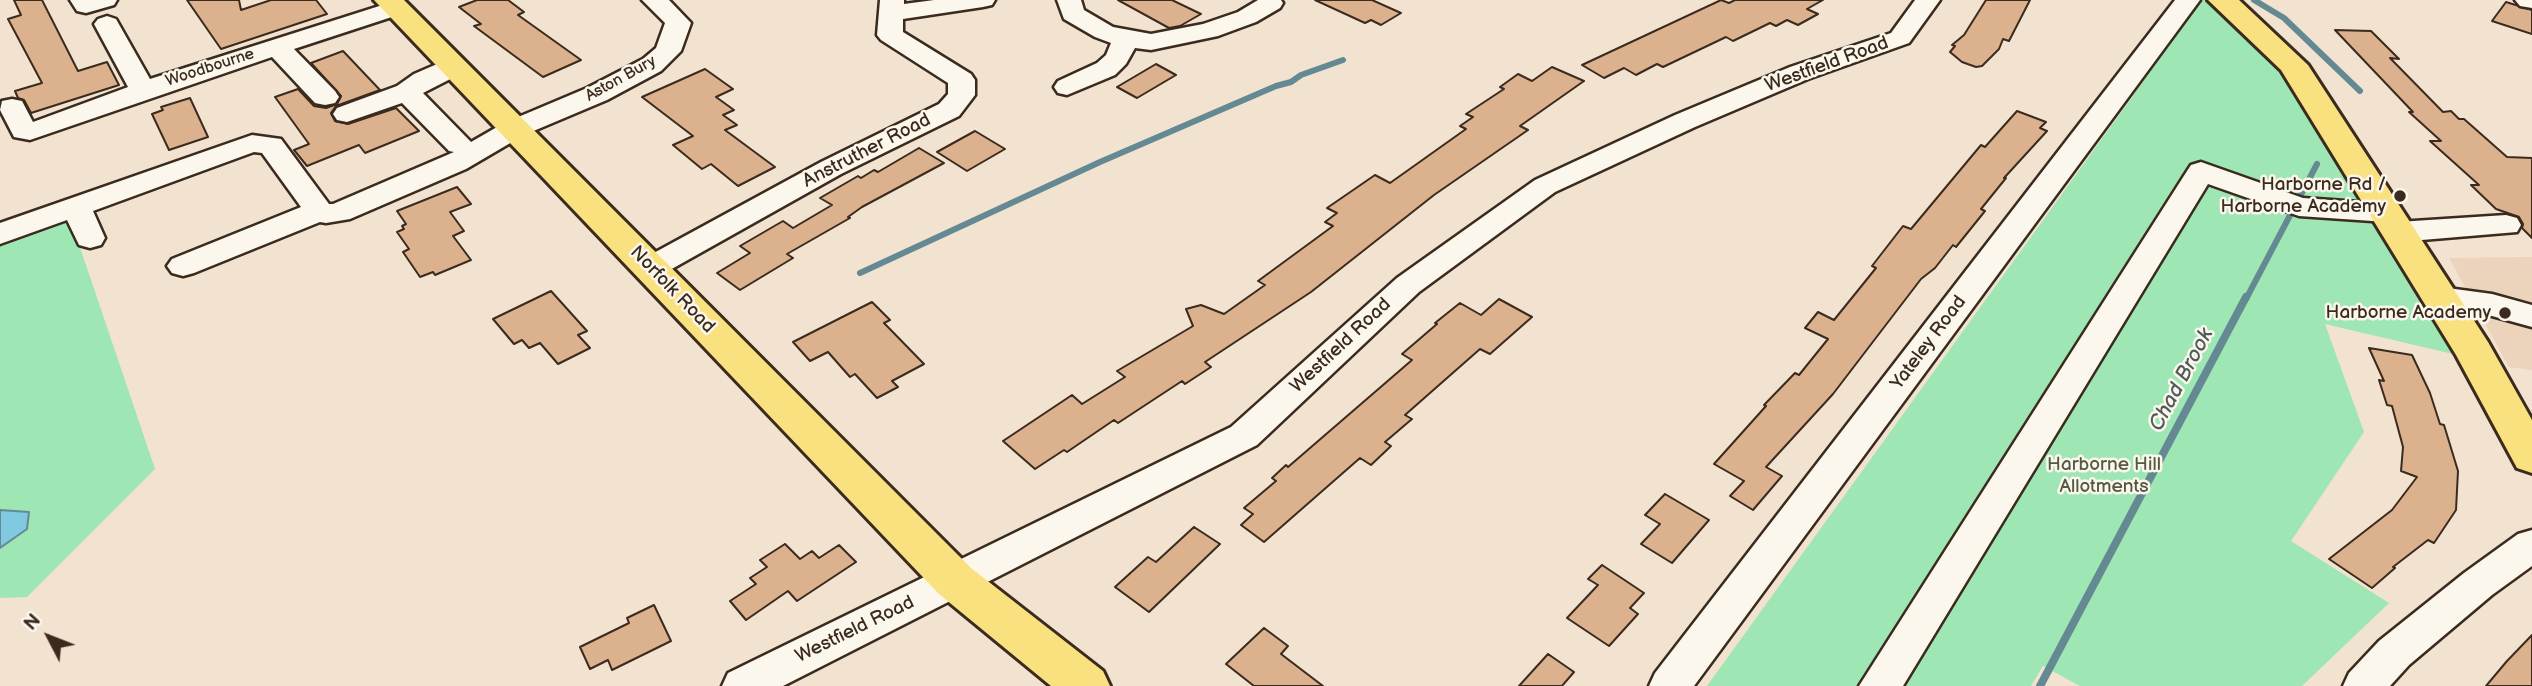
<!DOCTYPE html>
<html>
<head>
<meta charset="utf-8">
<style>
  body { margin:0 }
  #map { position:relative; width:2532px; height:686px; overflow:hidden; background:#f2e2d0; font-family:"Balsamiq Sans",sans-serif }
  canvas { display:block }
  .north { position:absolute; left:14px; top:602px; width:70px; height:70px; -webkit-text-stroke:5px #fbf7ec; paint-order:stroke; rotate:312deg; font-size:19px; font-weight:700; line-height:28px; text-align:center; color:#3b2a1e }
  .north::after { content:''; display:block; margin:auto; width:24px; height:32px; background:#3b2a1e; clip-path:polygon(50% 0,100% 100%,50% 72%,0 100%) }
</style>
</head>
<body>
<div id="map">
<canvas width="2532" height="686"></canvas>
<div class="north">N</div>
</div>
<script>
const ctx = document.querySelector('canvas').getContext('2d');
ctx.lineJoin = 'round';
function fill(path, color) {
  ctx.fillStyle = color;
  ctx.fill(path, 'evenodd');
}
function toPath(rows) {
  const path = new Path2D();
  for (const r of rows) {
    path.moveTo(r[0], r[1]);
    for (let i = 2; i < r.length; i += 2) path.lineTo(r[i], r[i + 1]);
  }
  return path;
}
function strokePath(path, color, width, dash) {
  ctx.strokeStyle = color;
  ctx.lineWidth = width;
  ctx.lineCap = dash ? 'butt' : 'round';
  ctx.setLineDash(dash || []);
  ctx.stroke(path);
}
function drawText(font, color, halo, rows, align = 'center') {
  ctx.font = font + ' "Balsamiq Sans",sans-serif';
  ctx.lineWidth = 5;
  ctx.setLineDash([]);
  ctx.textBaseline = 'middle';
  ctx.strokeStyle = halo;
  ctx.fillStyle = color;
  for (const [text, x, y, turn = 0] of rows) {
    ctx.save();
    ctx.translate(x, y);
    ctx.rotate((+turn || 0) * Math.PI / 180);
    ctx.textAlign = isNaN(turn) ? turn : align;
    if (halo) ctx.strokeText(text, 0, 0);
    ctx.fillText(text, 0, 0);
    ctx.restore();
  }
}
fill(toPath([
  [2532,257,2532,370,2509,367,2449,258]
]), '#ebd3bc');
fill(toPath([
  [2202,0,2206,0,2273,60,2367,205,2457,355,2325,324,2364,432,2291,541,2389,603,2302,686,2080,686,2043,666,2031,686,1707,686],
  [66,206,155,469,27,597,0,598,0,230]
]), '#9ee6b3');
const water = toPath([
  [0,510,29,512,27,529,0,548,0,510]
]);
fill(water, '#80c9e1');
strokePath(water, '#648993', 2);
strokePath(toPath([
  [2254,0,2284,18,2360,91],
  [860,273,1100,162,1276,86,1291,82,1301,75,1343,60],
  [2246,299,2317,164]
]), '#648993', 6);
strokePath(toPath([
  [2040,686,2246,297]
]), '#648993', 8);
const building = toPath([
  [14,0,42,0,78,71,107,62,119,85,31,113,24,100,18,98,15,91,42,83,8,19,21,15,14,0],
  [187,0,239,0,241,10,271,0,316,0,327,14,221,49,187,0],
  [477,0,508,0,524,12,518,15,581,60,543,77,474,26,481,24,459,7,477,0],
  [1118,0,1172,0,1201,14,1180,26,1169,28,1118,0],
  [1315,0,1372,0,1401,13,1381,25,1371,20,1365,23,1315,0],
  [1721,0,1729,3,1735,0,1823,0,1807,9,1818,14,1798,25,1787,20,1776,26,1770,23,1733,41,1726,37,1663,67,1657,64,1636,75,1624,68,1604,78,1582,65,1721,0],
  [1986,0,2030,0,2009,41,2003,39,1999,49,1982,66,1976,67,1962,62,1950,52,1955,46,1952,45,1964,35,1986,0],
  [2506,2,2532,10,2532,34,2492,21,2506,2],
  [2335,30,2371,31,2399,59,2390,58,2443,112,2451,111,2459,119,2464,119,2507,157,2532,158,2532,238,2522,228,2523,224,2519,217,2496,209,2471,185,2479,185,2430,141,2441,141,2409,112,2413,112,2335,30],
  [343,51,380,90,336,106,331,113,335,121,348,124,396,108,419,131,365,153,359,145,307,166,294,150,309,144,275,97,298,89,314,106,326,108,337,104,341,96,311,63,343,51],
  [1156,64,1176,75,1137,98,1117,87,1156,64],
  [1552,67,1584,81,1520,126,1528,130,1434,195,1311,292,1205,362,1211,367,1185,384,1182,381,1118,423,1114,420,1067,452,1064,450,1035,469,1003,441,1072,395,1082,404,1125,377,1117,371,1193,326,1186,309,1201,305,1224,314,1265,285,1258,281,1333,226,1325,222,1337,213,1327,208,1375,175,1390,183,1466,129,1460,126,1473,117,1466,114,1504,89,1500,87,1518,74,1532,81,1552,67],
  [705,69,733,89,716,97,734,110,723,115,737,125,725,130,775,167,738,186,711,164,702,169,673,145,693,136,642,97,705,69],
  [190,98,208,137,169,150,152,114,163,110,161,107,190,98],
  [2017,111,2046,122,2040,128,2047,131,2004,178,2006,178,1981,209,1985,211,1956,247,1953,245,1935,268,1921,279,1833,394,1766,467,1782,476,1753,510,1730,496,1744,481,1714,464,1766,406,1764,405,1795,373,1799,375,1828,339,1805,328,1818,312,1834,320,1876,268,1872,266,1903,226,1911,229,1981,145,1985,147,2017,111],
  [975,131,1005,149,967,171,937,152,975,131],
  [919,148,944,163,862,207,848,217,850,218,787,254,793,258,740,290,717,273,750,253,740,246,783,221,793,228,832,205,820,198,858,176,861,178,874,170,878,172,919,148],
  [457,187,471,204,450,212,464,231,453,236,471,260,435,275,433,272,420,277,403,252,409,249,397,232,404,229,402,226,406,224,397,211,457,187],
  [551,291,587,331,578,335,590,348,558,364,540,343,529,348,522,340,514,344,493,319,551,291],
  [1499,299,1532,317,1490,354,1480,349,1405,415,1412,419,1385,442,1391,446,1371,465,1360,458,1264,542,1241,525,1253,514,1244,508,1276,481,1272,478,1286,465,1288,467,1412,360,1402,354,1437,324,1435,323,1460,303,1481,315,1499,299],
  [872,302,890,320,884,323,924,364,892,381,898,387,877,398,855,374,850,377,828,352,810,361,793,342,872,302],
  [2369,348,2412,355,2430,393,2440,424,2444,425,2458,471,2456,510,2434,543,2428,540,2393,567,2395,568,2372,588,2329,559,2392,510,2417,477,2401,471,2403,447,2392,406,2387,405,2379,380,2384,381,2369,348],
  [1665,494,1709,520,1672,563,1641,544,1660,524,1645,515,1665,494],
  [1194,527,1220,544,1149,612,1115,587,1148,557,1156,562,1194,527],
  [785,544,800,559,812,551,819,558,839,545,856,562,797,601,788,591,746,620,730,601,756,584,750,578,767,567,760,560,785,544],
  [1602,565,1644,593,1630,608,1638,614,1609,646,1567,618,1598,585,1588,579,1602,565],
  [654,605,671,641,612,670,608,660,590,669,580,647,629,623,627,618,654,605],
  [1264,628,1288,646,1281,654,1323,686,1254,686,1226,664,1264,628],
  [2532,635,2532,686,2486,686,2507,661,2532,635],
  [1548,654,1574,672,1562,686,1519,686,1548,654]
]);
fill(building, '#dcb18d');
strokePath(building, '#3b2a1e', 2);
const minor = toPath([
  [70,0,117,0,114,5,86,13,77,11,70,0],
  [642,0,669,0,691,23,681,51,661,71,607,100,524,135,466,169,350,219,326,223,320,222,194,273,183,276,172,273,167,266,172,259,301,207,262,153,254,152,93,211,105,238,101,245,90,248,79,245,67,220,0,244,0,223,252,135,281,139,329,204,333,204,454,152,449,151,402,103,347,122,337,120,333,114,337,108,397,86,414,74,444,61,453,59,462,61,466,67,462,73,423,93,471,142,504,123,587,88,643,59,656,48,665,23,642,0],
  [880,0,904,0,904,4,934,0,995,0,992,5,983,7,903,19,903,32,971,74,975,80,975,95,959,116,841,174,661,275,650,278,639,275,634,268,639,261,821,162,939,104,948,94,948,83,881,40,877,35,880,0],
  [1057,0,1081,0,1084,10,1113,27,1151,34,1203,24,1238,12,1258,0,1281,0,1283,3,1280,8,1256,22,1218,36,1151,50,1135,48,1126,64,1115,75,1067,95,1058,93,1054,87,1058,81,1097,63,1106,55,1111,43,1095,37,1064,19,1057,0],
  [1915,0,1940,0,1909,43,1808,79,1695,127,1555,192,1419,292,1257,445,783,686,722,686,728,673,1231,427,1397,278,1535,180,1675,115,1790,67,1891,33,1915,0],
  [2175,0,2200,0,1694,686,1649,686,1655,673,2175,0],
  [2515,0,2532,0,2532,8,2520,6,2515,0],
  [395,1,404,3,407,8,404,13,294,49,335,91,339,97,335,103,325,105,315,103,272,57,30,140,14,137,0,110,2,101,12,99,22,101,33,122,128,87,94,24,98,19,107,16,116,19,150,79,395,1],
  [2201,162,2303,198,2387,204,2398,206,2402,213,2398,220,2387,222,2299,216,2208,184,1903,686,1859,686,2187,171,2191,165,2201,162],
  [2506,215,2517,218,2521,225,2517,232,2398,242,2387,239,2383,232,2387,225,2398,222,2506,215],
  [2440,287,2492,294,2532,305,2532,327,2492,316,2429,306,2424,298,2429,290,2440,287],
  [2532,530,2532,566,2492,595,2409,665,2390,686,2343,686,2349,673,2379,641,2464,573,2518,534,2532,530]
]);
const major = toPath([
  [374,0,404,0,971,568,1103,671,1110,686,1051,686,939,594,374,0],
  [2208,0,2239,0,2308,65,2488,342,2532,420,2532,473,2517,468,2456,355,2281,70,2208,0]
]);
strokePath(minor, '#3b2a1e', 5);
strokePath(major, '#3b2a1e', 6);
fill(minor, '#fbf7ec');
fill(major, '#fae180');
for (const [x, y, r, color] of [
  [2400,196,7,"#3b2a1e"],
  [2505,313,7,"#3b2a1e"]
]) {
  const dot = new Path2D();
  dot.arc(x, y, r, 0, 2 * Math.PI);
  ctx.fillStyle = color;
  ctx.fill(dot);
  strokePath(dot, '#fbf7ec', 2.5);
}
drawText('16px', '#3b2a1e', '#fbf7ec', [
  ["Woodbourne",210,68,-18],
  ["Aston Bury",621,79,-29]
]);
drawText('19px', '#3b2a1e', '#fbf7ec', [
  ["Westfield Road",1827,65,-20],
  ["Anstruther Road",867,151,-27],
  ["Norfolk Road",672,290,46],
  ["Yateley Road",1929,343,-53],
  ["Westfield Road",1341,346,-43],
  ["Westfield Road",855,630,-26]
]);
drawText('19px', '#3b2a1e', '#fbf7ec', [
  ["Harborne Rd /",2386,185],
  ["Harborne Academy",2386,207],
  ["Harborne Academy",2491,313]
], 'right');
drawText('19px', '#545943', '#fbf7ec', [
  ["Harborne Hill",2104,465],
  ["Allotments",2104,487]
]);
drawText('italic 21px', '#505a58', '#fbf7ec', [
  ["Chad Brook",2182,380,-62]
]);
</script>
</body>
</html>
